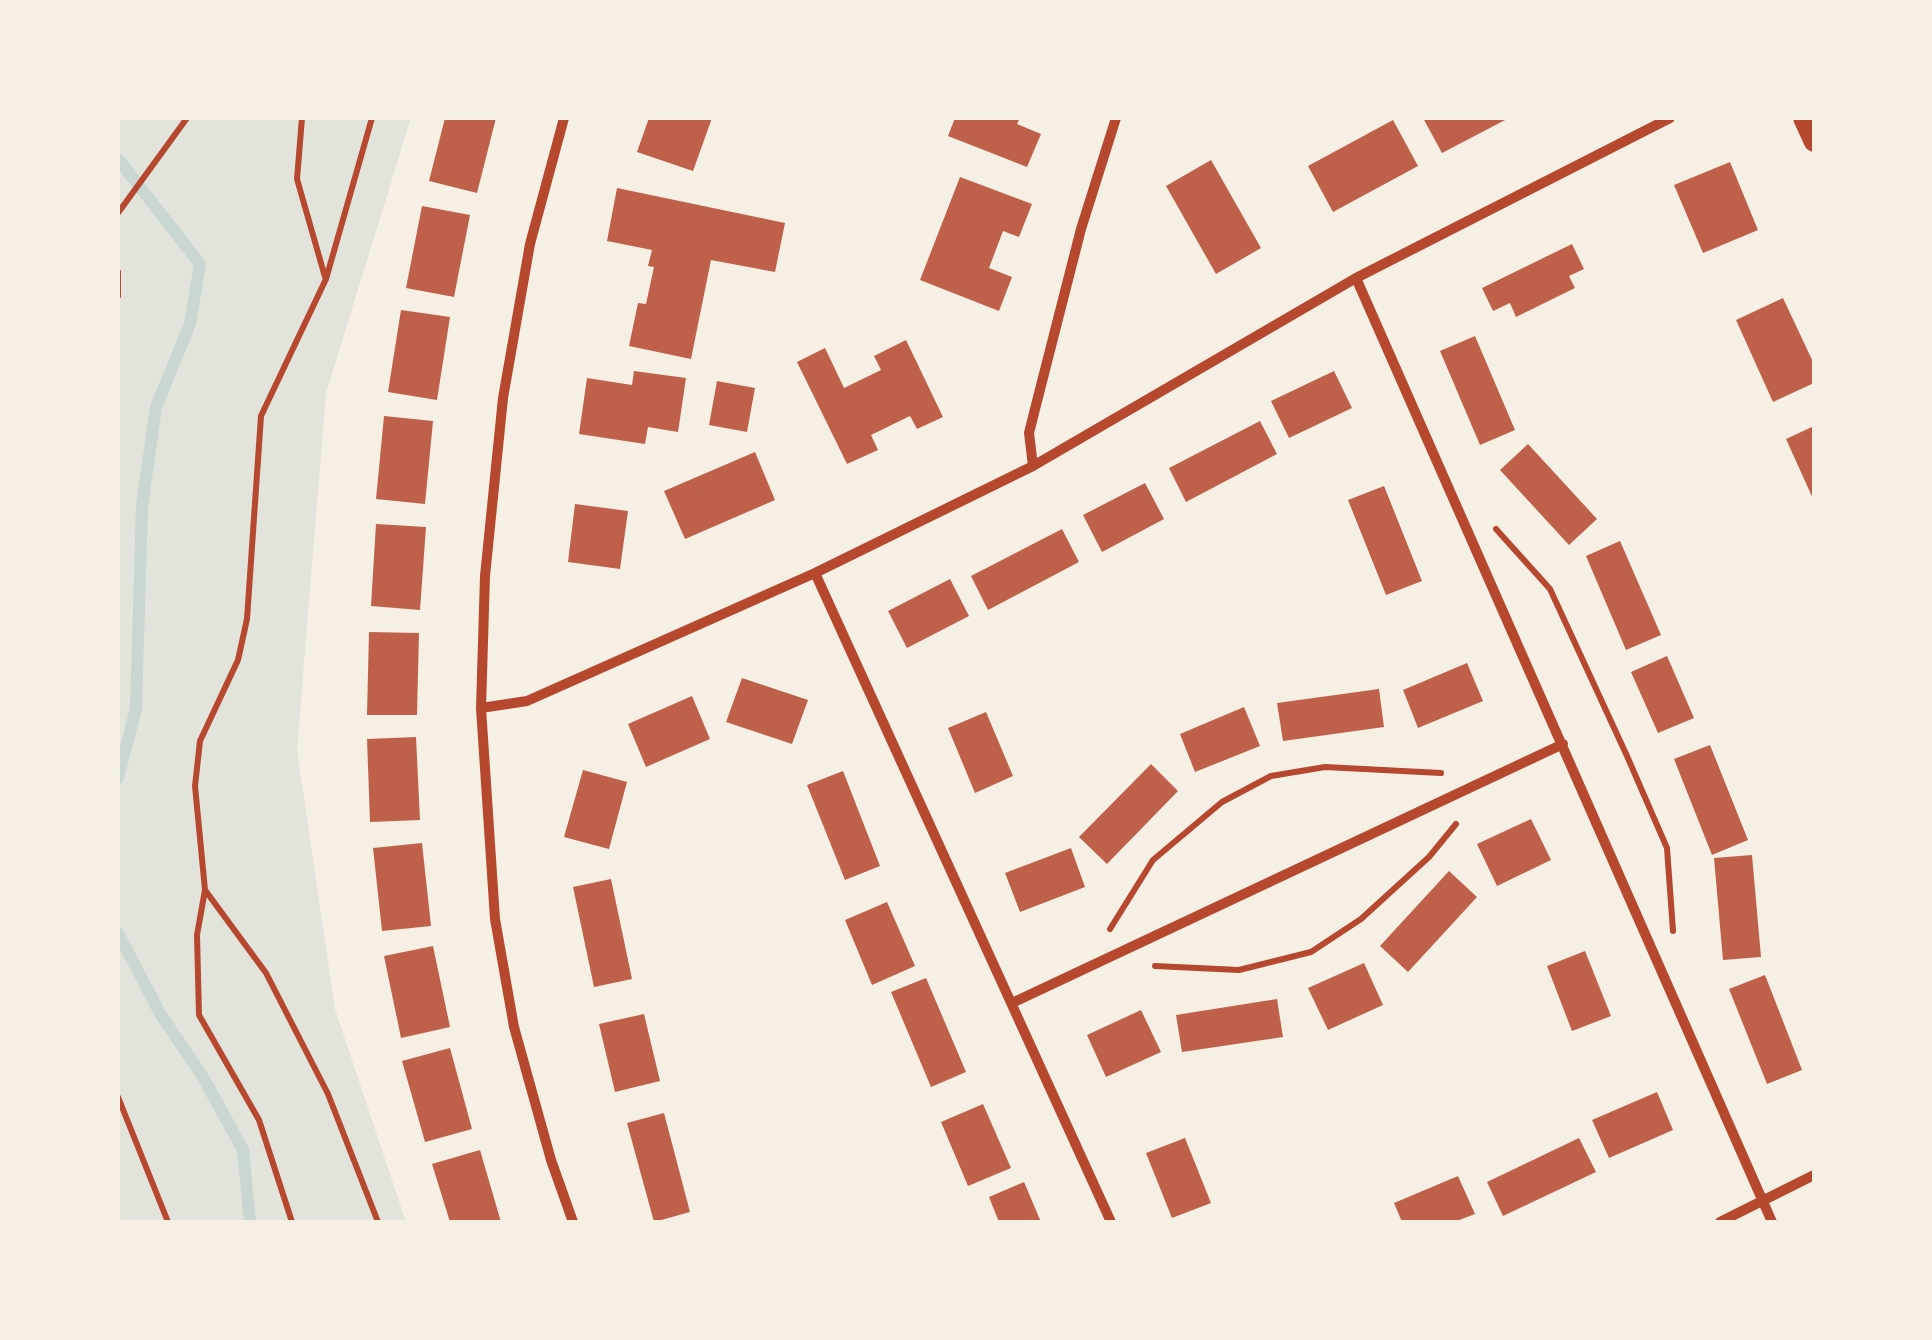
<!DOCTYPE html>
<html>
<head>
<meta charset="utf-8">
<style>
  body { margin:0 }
  #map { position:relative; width:1932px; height:1340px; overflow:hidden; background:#f6efe4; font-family:Signika,sans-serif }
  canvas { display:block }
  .frame { position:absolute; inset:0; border:120px solid #f6efe4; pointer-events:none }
</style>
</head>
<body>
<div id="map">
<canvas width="1932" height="1340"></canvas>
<div class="frame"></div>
</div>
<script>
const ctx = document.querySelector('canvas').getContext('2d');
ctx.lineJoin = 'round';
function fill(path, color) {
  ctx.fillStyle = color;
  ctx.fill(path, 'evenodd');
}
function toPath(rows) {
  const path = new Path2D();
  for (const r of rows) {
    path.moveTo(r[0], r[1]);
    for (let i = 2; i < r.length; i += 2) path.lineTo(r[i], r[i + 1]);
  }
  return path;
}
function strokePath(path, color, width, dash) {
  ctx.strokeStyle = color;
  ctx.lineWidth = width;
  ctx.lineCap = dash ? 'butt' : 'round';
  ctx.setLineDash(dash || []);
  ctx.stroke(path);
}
fill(toPath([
  [118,118,411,118,326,393,297,750,335,1009,406,1222,118,1222]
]), '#e2e4dc');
strokePath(toPath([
  [118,159,200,264,190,324,156,407,142,506,136,709,118,778],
  [118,933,161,1015,203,1077,243,1150,250,1222]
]), '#c9d6d2', 12);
fill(toPath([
  [445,118,496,118,477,193,429,181],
  [649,118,712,118,693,171,637,152],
  [955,118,1020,118,1017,124,1041,134,1027,167,948,136],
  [1423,118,1509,118,1442,153],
  [1393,120,1418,166,1333,212,1308,166],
  [1211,160,1261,248,1216,274,1166,186],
  [1730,162,1758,230,1703,253,1674,185],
  [960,177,1032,204,1019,237,1003,231,989,268,1012,277,999,311,920,280],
  [617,188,785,223,775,272,711,260,691,359,629,346,638,303,646,304,654,267,648,266,652,250,607,241],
  [422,206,470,215,454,297,406,288],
  [1572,244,1584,269,1569,276,1575,288,1516,317,1510,303,1493,311,1482,288],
  [1783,298,1814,364,1814,383,1773,402,1736,320],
  [401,310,450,317,437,400,388,392],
  [1475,336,1515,430,1480,445,1440,351],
  [906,340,943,417,917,429,910,416,871,435,878,450,847,464,797,362,825,348,844,388,881,370,874,356],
  [634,371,686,378,678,432,648,427,645,444,579,434,587,378,632,385],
  [1334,371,1352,408,1289,438,1271,401],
  [717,381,755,388,747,432,709,425],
  [384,416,433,421,425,504,376,499],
  [1260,421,1277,454,1186,502,1169,468],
  [1814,426,1814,501,1786,439],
  [1528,444,1597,519,1569,545,1500,470],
  [755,452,775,500,685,539,664,491],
  [1145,483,1164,519,1102,552,1083,515],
  [1384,486,1422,581,1386,595,1348,500],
  [575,504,628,511,620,569,568,562],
  [376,524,426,527,420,610,371,606],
  [1062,529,1079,562,988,610,971,576],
  [1620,541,1661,635,1626,650,1586,556],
  [950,579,969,616,907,648,888,611],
  [369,632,419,633,417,715,367,715],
  [1667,656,1694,718,1658,733,1631,672],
  [1467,663,1483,701,1418,728,1403,690],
  [742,678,808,700,792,744,726,722],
  [1379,689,1384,727,1283,741,1277,703],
  [692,696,710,739,646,767,628,724],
  [1244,707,1260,746,1195,772,1180,734],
  [986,712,1013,776,975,793,948,728],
  [416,737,420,820,370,822,367,739],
  [1710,745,1748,840,1712,855,1674,759],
  [1151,764,1178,791,1107,864,1079,837],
  [583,770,627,782,609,849,564,837],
  [843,771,880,866,845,880,807,785],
  [1531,819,1551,860,1497,886,1477,844],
  [422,843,431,926,382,931,373,848],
  [1071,848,1085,887,1020,912,1005,873],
  [1752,855,1761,957,1723,960,1714,858],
  [1449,871,1477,897,1408,972,1380,946],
  [611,879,632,979,594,987,573,887],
  [887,902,915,966,872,985,845,920],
  [433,946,450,1027,401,1038,384,956],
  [1585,951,1611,1016,1572,1031,1547,966],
  [1364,963,1383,1005,1328,1030,1308,988],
  [1765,975,1802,1070,1767,1084,1729,989],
  [926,978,966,1072,931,1087,891,992],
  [1277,999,1283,1037,1182,1052,1176,1015],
  [1141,1010,1161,1052,1106,1077,1087,1035],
  [644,1014,660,1081,615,1092,599,1024],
  [450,1048,472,1129,425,1142,402,1061],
  [1657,1092,1673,1130,1609,1158,1592,1120],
  [983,1104,1011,1168,968,1186,941,1122],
  [664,1113,690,1212,654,1222,627,1123],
  [1185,1138,1211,1203,1172,1218,1146,1153],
  [1579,1138,1596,1172,1503,1216,1487,1182],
  [480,1150,501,1222,450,1222,432,1164],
  [1458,1176,1475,1214,1454,1222,1402,1222,1394,1203],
  [1024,1182,1041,1222,999,1222,989,1197]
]), '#bf614a');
strokePath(toPath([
  [302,118,297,179,325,277],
  [118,213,187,118],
  [118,272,118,296],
  [1496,529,1550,589,1627,756,1667,848,1673,931],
  [205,890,266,973,328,1094,378,1222],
  [1110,929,1153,860,1222,802,1271,776,1325,767,1441,773],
  [1155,966,1239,970,1311,952,1361,919,1429,857,1456,824],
  [118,1097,168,1222],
  [292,1222,259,1120,199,1015,197,935,205,890,195,786,200,741,238,660,247,619,261,416,326,279,372,118]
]), '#b5482f', 6);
strokePath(toPath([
  [564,118,530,244,503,398,485,576,481,708,495,919,514,1027,551,1160,573,1222],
  [1356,278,1772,1222],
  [1033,466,1029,433,1035,409,1081,229,1116,118],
  [815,573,1111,1222],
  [481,708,527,701,815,573,1033,466,1356,278,1670,118],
  [1012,1003,1563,744],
  [1720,1222,1814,1175]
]), '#b5482f', 10);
strokePath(toPath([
  [1803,118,1814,142]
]), '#b5482f', 20);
</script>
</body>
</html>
